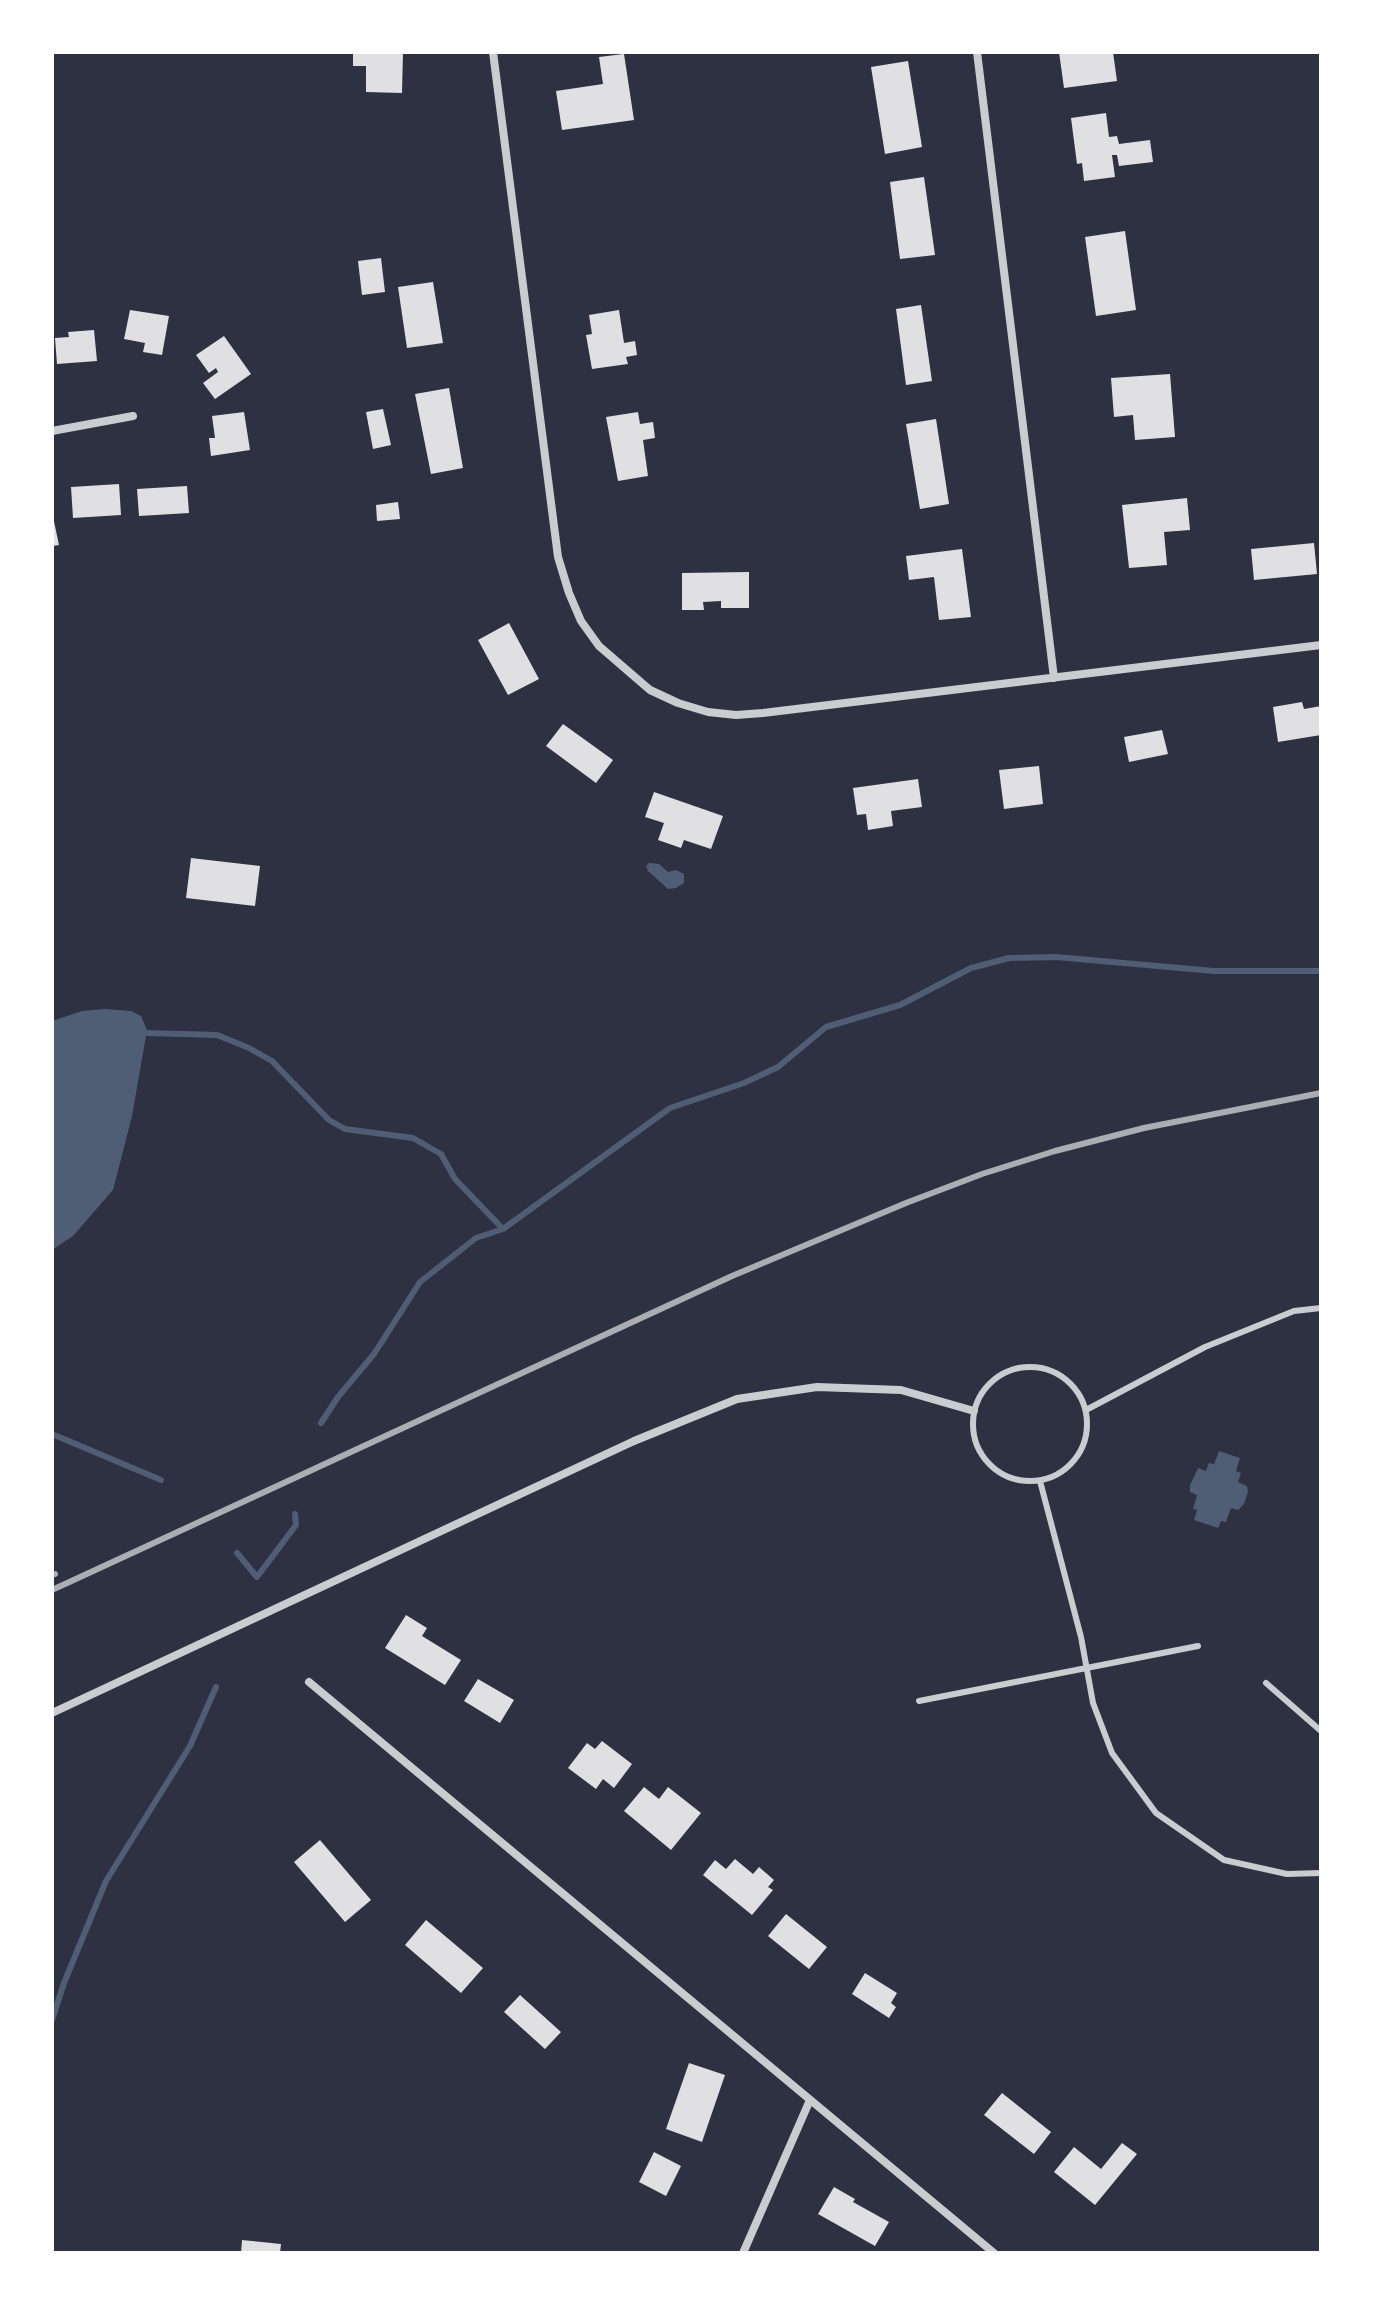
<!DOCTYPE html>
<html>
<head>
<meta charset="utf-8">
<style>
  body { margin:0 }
  #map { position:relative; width:1373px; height:2305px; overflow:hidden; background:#2d3142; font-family:Figtree,sans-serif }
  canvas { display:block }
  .frame { position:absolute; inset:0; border:54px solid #fff; pointer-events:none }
</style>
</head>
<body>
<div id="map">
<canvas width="1373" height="2305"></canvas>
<div class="frame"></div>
</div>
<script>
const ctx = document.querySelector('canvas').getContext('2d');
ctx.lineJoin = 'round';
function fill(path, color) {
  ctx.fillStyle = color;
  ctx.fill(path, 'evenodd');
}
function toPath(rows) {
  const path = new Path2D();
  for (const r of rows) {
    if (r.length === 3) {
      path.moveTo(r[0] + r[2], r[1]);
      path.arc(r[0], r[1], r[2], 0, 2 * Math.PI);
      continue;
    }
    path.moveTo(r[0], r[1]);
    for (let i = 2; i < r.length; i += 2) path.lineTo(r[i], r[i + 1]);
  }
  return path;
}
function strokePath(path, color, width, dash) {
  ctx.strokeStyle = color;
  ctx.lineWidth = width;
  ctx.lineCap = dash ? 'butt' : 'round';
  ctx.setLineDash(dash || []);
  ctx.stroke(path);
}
fill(toPath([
  [649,863,659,864,668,872,676,870,684,874,684,883,676,888,668,889,648,871,646,866],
  [105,1009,131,1011,141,1016,147,1030,132,1116,113,1190,73,1236,52,1250,52,1021,82,1011],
  [1219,1451,1240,1458,1236,1471,1241,1473,1238,1482,1247,1486,1248,1492,1244,1504,1238,1510,1231,1508,1226,1522,1221,1521,1218,1528,1194,1520,1197,1510,1193,1509,1197,1495,1190,1492,1190,1485,1198,1468,1206,1471,1209,1463,1214,1464]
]), '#4f5d75');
strokePath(toPath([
  [147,1033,217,1035,249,1048,272,1061,329,1120,345,1129,413,1138,441,1154,455,1179,503,1229],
  [321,1423,338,1397,374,1354,420,1282,476,1238,503,1229,670,1108,744,1083,778,1067,826,1027,900,1005,971,968,1009,958,1056,957,1214,971,1321,971],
  [52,1434,161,1480],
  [237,1553,257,1577,296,1525,295,1514],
  [52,2020,64,1983,106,1881,190,1746,216,1687]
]), '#4f5d75', 6);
fill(toPath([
  [353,52,403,52,402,93,366,92,366,66,353,66],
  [1059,52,1113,52,1117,81,1064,88],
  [624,54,634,120,562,130,556,91,603,84,599,57],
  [908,61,922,147,885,154,871,67],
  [1106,113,1109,137,1117,136,1119,144,1150,140,1153,162,1119,166,1117,155,1112,155,1115,177,1084,181,1082,163,1077,164,1071,118],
  [924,177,935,255,900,259,890,182],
  [1125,231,1136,310,1096,316,1085,237],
  [381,258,385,292,362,295,358,261],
  [433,282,443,343,407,348,398,287],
  [921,305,932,381,906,385,896,309],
  [130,310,169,316,162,355,143,352,145,343,124,339],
  [619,310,624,343,635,341,637,355,626,357,628,364,592,369,586,335,592,334,589,315],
  [94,330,97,361,57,364,55,338,69,337,68,332],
  [224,336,251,374,215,399,203,383,218,372,216,368,209,373,196,355],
  [1170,374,1175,437,1135,440,1133,415,1114,417,1111,378],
  [449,388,463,468,431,474,415,394],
  [383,409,391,445,373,449,366,412],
  [244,412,250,450,211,456,209,438,215,438,212,416],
  [638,412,640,424,653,422,655,438,643,440,648,476,618,481,606,417],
  [936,419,949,504,920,509,906,424],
  [119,484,121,515,73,518,71,487],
  [187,486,189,513,139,516,137,489],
  [1187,498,1190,530,1164,532,1167,565,1129,568,1122,505],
  [398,502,400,519,377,521,376,505],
  [52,512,59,545,52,546],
  [1314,543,1317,574,1254,580,1251,549],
  [962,549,971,617,939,620,934,577,909,580,906,556],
  [749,572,749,608,721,608,721,601,703,602,704,610,682,610,682,573],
  [509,623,539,679,508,695,478,640],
  [1302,702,1304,709,1321,706,1321,735,1278,742,1273,707],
  [563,724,613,760,596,783,546,746],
  [1162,730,1168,754,1129,762,1124,737],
  [1039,766,1043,804,1004,809,999,770],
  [918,779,922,807,891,811,893,826,868,830,866,814,857,815,853,788],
  [654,792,723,816,711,849,684,840,681,848,658,840,664,823,645,817],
  [191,858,260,866,255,906,186,898],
  [406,1615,427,1628,422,1636,461,1660,445,1685,385,1648],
  [478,1679,514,1700,500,1723,464,1701],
  [602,1741,632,1764,614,1788,603,1779,596,1789,568,1768,587,1743,595,1749],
  [644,1787,659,1799,668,1787,701,1813,671,1850,624,1811],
  [320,1840,371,1900,345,1922,294,1862],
  [735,1859,753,1874,759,1867,774,1880,768,1887,773,1890,752,1915,703,1875,715,1860,726,1869],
  [786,1914,827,1947,809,1969,768,1936],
  [426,1920,483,1968,461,1993,405,1945],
  [865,1973,897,1993,891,2003,896,2007,889,2018,852,1994],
  [520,1995,561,2032,545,2049,504,2012],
  [689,2063,725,2075,702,2142,666,2129],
  [1002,2093,1051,2132,1034,2154,984,2115],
  [1122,2143,1137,2154,1095,2205,1054,2172,1074,2147,1101,2169],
  [654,2152,681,2166,666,2196,639,2182],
  [834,2187,855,2199,853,2202,889,2222,875,2246,818,2214],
  [242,2240,281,2244,280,2253,241,2253]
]), '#e0e0e3');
strokePath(toPath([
  [1030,1424,57],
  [1086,1410,1205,1347,1294,1311,1321,1308],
  [1040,1481,1081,1637,1093,1703,1112,1753,1156,1813,1224,1860,1287,1874,1321,1873],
  [1266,1683,1321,1731],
  [919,1701,1198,1646]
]), '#caccd0', 6);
strokePath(toPath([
  [493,52,558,557,569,593,581,621,599,646,650,690,678,703,708,712,736,715,763,713,1321,645],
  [977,52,1054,678],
  [52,431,133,416],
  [309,1682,994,2253],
  [52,1713,634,1441,737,1399,817,1387,901,1390,974,1411],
  [743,2253,810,2100]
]), '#caccd0', 8);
strokePath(toPath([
  [52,1575,55,1574],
  [52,1590,732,1276,906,1203,982,1174,1055,1151,1144,1128,1321,1093]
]), '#abadb3', 6);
</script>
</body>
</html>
